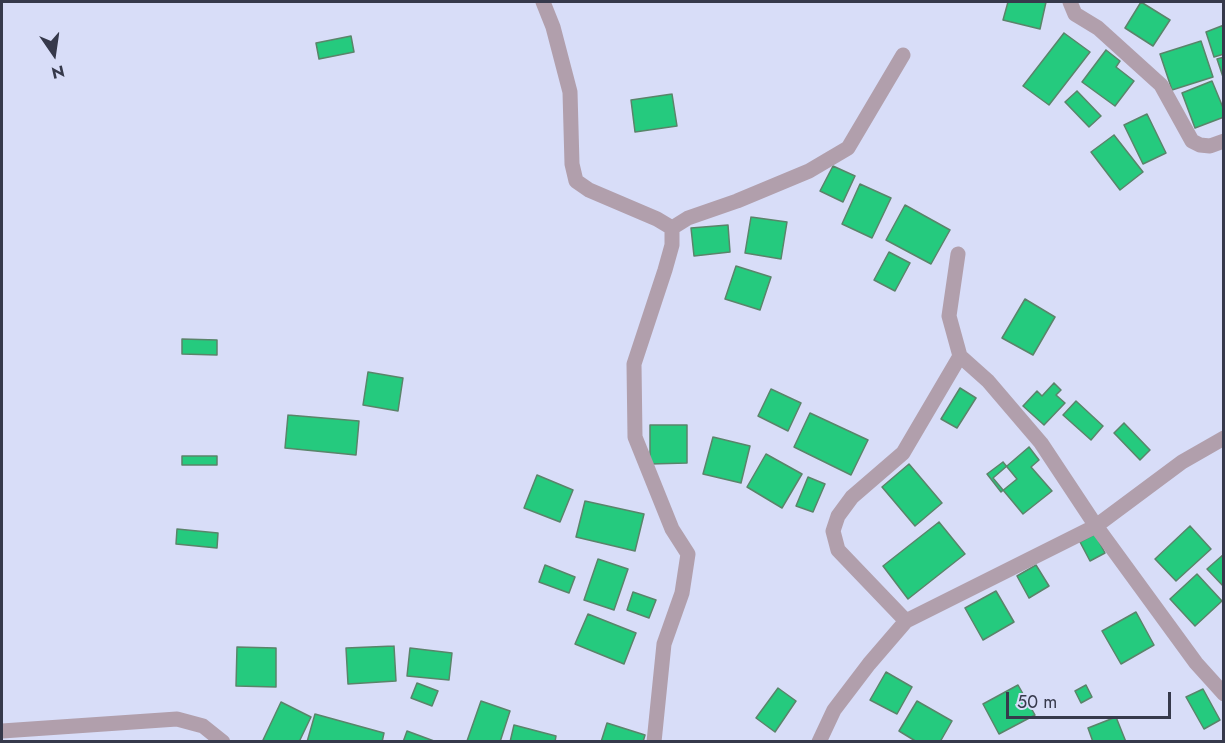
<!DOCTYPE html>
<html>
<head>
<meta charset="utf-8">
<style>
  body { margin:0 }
  #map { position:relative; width:1225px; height:743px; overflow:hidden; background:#d8ddf8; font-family:Jost,sans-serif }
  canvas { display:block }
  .frame { position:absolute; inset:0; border:3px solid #36394b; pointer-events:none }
  .north { position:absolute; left:24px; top:24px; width:60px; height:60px; -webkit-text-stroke:4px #d8ddf8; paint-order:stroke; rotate:167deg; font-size:16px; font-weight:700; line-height:24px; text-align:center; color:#36394b }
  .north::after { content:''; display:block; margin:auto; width:21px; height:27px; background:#36394b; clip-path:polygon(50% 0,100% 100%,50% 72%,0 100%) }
  .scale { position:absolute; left:1006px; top:692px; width:165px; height:27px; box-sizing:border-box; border:3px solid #36394b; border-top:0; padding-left:8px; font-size:18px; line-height:21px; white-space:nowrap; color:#36394b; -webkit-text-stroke:4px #d8ddf8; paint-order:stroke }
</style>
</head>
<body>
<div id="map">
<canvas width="1225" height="743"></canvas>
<div class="frame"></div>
<div class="north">N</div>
<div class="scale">50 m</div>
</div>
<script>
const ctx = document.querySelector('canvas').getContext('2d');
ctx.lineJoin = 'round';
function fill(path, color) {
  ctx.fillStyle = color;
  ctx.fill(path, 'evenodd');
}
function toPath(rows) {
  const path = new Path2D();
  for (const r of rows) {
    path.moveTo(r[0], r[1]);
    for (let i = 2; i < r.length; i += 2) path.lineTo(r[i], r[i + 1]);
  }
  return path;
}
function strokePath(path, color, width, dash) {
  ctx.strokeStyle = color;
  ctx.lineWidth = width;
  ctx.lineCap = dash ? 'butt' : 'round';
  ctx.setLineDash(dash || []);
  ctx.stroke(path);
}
const building = toPath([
  [1008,2,1046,2,1040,29,1003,20,1008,2],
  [1141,2,1170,20,1153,46,1125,28,1141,2],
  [1224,25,1224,54,1214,57,1206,32,1224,25],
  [1064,33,1090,52,1049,105,1023,86,1064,33],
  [351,36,354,52,319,59,316,43,351,36],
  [1201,41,1213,77,1172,90,1160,54,1201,41],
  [1106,50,1120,61,1116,67,1134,81,1115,106,1082,82,1106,50],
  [1224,57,1224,80,1217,59,1224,57],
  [1212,81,1224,110,1224,117,1195,128,1182,93,1212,81],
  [1077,91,1101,116,1089,127,1065,102,1077,91],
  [672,94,677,126,635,132,631,100,672,94],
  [1147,114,1166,153,1143,164,1124,125,1147,114],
  [1114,135,1143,172,1120,190,1091,152,1114,135],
  [833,166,855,176,843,202,820,191,833,166],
  [860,184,891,198,872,238,842,224,860,184],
  [905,205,950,230,931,264,886,240,905,205],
  [751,217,787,222,781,259,745,253,751,217],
  [728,225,730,252,694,256,691,228,728,225],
  [889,252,910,263,895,291,874,280,889,252],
  [736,266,771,277,760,310,725,299,736,266],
  [1025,299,1055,317,1033,355,1002,338,1025,299],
  [182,339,217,340,217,355,182,354,182,339],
  [368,372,403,378,398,411,363,405,368,372],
  [1054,383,1061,390,1056,395,1065,403,1044,425,1023,406,1037,391,1042,396,1054,383],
  [960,388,976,398,957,428,941,419,960,388],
  [771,389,801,403,788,431,758,416,771,389],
  [1076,401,1103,426,1091,440,1063,415,1076,401],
  [810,413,868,440,851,475,794,447,810,413],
  [288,415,359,421,356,455,285,448,288,415],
  [1124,423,1150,450,1140,460,1114,433,1124,423],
  [650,425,687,425,687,463,650,464,650,425],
  [713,437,750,446,741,483,703,474,713,437],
  [1029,447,1039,460,1031,467,1052,491,1023,514,993,478,1029,447],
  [766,454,802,474,782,508,747,487,766,454],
  [182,456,217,456,217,465,182,465,182,456],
  [1003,462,1017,479,1001,492,987,474,1003,462],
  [909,464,942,503,915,526,882,487,909,464],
  [537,475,573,490,560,522,524,508,537,475],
  [808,477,825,484,813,512,796,506,808,477],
  [585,501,644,514,635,551,576,537,585,501],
  [939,522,965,554,908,599,883,566,939,522],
  [1190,526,1211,549,1176,581,1155,559,1190,526],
  [177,529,218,533,217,548,176,544,177,529],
  [1095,534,1105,553,1090,561,1080,542,1095,534],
  [1224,554,1224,587,1207,569,1224,554],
  [598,559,628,569,614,610,584,600,598,559],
  [545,565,575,577,569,593,539,582,545,565],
  [1036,565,1049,586,1029,598,1017,576,1036,565],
  [1197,574,1222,601,1195,626,1170,599,1197,574],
  [996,591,1014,622,983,640,965,608,996,591],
  [633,592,656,600,649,618,627,610,633,592],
  [1136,612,1154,645,1121,664,1102,631,1136,612],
  [588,614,636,633,624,664,575,644,588,614],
  [394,646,396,681,348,684,346,648,394,646],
  [237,647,276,648,276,687,236,686,237,647],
  [410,648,452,653,449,680,407,676,410,648],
  [886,672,912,687,897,714,870,700,886,672],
  [417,683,438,691,432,706,411,698,417,683],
  [1018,685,1035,715,999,734,983,704,1018,685],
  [1086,685,1092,697,1081,703,1075,691,1086,685],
  [778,688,796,701,775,732,756,718,778,688],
  [1203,689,1220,720,1204,729,1186,697,1203,689],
  [481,701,510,711,500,742,467,741,481,701],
  [917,701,952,721,940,742,917,742,899,731,917,701],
  [281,702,311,717,299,742,267,742,263,740,281,702],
  [315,714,384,733,382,742,307,742,315,714],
  [1116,717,1126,742,1093,742,1088,728,1116,717],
  [607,723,645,735,643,742,601,742,607,723],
  [514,725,556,736,555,742,510,742,514,725],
  [407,731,434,741,403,742,407,731]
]);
fill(building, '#25ca7e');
strokePath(building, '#5a846a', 1.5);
strokePath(toPath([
  [543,2,553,27,570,92,572,164,576,181,589,190,657,219,672,228,672,245,665,270,634,364,635,437,672,529,688,554,682,593,664,644,654,742],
  [1070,2,1075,14,1098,28,1161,85,1192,141,1200,145,1210,146,1224,141],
  [672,228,688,218,737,201,809,171,848,148,903,55],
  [958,254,949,316,960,356,988,381,1041,443,1096,526,1196,663,1224,694],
  [906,621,838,550,833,531,838,516,852,497,903,453,960,356],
  [2,731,177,719,203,726,223,742],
  [819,742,834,710,869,664,906,621,1096,526,1182,462,1224,438]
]), '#b19fac', 15);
</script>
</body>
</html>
